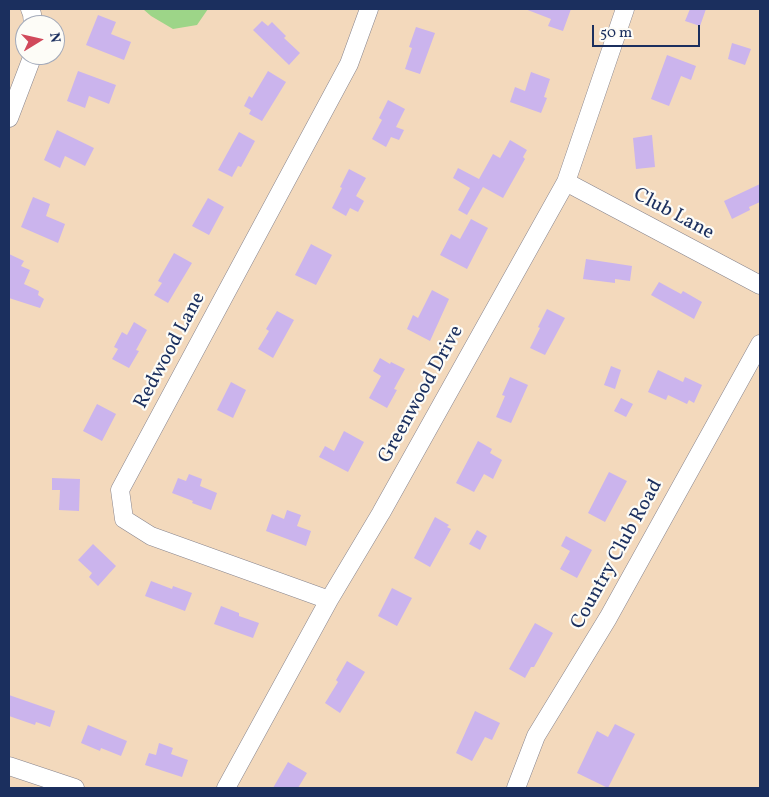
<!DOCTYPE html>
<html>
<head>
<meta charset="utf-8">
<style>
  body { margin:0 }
  #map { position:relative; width:769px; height:797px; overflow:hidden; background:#f3d9bc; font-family:Vollkorn,serif }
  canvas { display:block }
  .frame { position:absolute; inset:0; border:10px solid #1b2f5e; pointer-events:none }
  .north { position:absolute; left:15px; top:15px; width:50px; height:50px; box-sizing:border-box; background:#fdfcf7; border:1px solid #a3aaba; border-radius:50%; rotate:81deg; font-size:14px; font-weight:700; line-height:20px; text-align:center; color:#1b2f5e }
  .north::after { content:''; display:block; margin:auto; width:18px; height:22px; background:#d1495b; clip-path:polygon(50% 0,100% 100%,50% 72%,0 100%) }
  .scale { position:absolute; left:592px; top:25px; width:108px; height:22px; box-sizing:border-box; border:2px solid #1b2f5e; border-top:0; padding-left:6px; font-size:15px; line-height:18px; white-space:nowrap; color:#1b2f5e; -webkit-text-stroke:4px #fdfcf7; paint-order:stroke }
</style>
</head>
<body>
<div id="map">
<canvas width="769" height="797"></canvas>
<div class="frame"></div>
<div class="north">N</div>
<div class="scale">50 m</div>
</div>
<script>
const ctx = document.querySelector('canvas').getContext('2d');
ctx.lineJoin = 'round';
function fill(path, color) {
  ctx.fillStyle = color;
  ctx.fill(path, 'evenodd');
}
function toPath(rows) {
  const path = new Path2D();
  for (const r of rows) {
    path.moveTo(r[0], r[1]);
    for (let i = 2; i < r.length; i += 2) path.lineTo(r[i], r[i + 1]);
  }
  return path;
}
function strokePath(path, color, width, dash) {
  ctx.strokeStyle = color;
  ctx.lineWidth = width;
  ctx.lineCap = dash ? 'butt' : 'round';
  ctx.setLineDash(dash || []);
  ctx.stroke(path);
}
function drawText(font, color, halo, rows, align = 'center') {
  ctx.font = font + ' Vollkorn,serif';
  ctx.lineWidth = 4.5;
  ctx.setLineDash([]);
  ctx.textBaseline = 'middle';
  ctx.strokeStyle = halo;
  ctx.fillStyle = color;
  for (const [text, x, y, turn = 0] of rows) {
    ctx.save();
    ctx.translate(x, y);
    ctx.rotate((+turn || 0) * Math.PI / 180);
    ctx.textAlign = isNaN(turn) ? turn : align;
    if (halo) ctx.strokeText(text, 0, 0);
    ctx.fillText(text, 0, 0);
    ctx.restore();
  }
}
fill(toPath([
  [143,9,208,9,197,25,173,29,151,16]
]), '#9dd588');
fill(toPath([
  [525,9,571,9,563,31,548,26,551,19],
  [690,9,706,9,700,26,685,21],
  [98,15,116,22,111,34,131,42,124,60,86,45],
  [262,21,268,26,272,22,286,36,284,38,300,53,289,65,253,30],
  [416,27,435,33,420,74,405,69,412,48,409,47],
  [732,43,751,49,745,65,728,59],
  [667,55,696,66,691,80,681,76,669,106,651,99],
  [78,71,116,85,109,104,89,96,85,108,67,101],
  [268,71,286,82,262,121,249,114,251,110,244,106,249,96,252,98],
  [531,72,550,79,544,97,547,98,541,113,510,102,515,87,525,91],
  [388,100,405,109,396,127,404,130,399,140,391,137,386,147,372,139,382,120,379,118],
  [57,130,94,148,85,166,65,156,60,168,44,160],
  [239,132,255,141,241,167,238,166,232,177,218,170],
  [652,135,655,167,636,169,633,138],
  [510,140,527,150,523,157,525,159,503,198,483,187,467,215,458,210,470,188,453,178,458,168,479,179,493,154,500,158],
  [349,169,366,178,356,196,364,201,358,212,350,208,346,216,332,208,342,188,340,187],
  [760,184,760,202,749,207,750,210,732,219,724,201],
  [33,197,50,204,46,216,65,224,58,243,21,227],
  [208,198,224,207,209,235,192,226],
  [471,219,488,228,467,269,440,255,451,234,460,239],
  [311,244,332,255,316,285,295,275],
  [174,253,192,263,168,303,154,295,162,283,158,281],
  [9,254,24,261,21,266,30,270,24,284,39,291,38,295,44,299,40,308,9,298],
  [586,259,632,266,630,281,615,279,615,283,583,279],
  [659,282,681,294,683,291,702,302,694,319,651,295],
  [432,290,449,299,430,341,407,329,413,315,418,318],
  [547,309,565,318,545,355,530,348,540,328,538,327],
  [277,311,294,320,273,358,258,349,269,331,266,329],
  [134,322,147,330,136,350,139,351,129,368,112,359,118,349,114,347,122,332,127,335],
  [380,358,390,364,391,362,405,369,394,389,397,390,387,408,369,398,381,376,373,371],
  [611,366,621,370,615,389,604,385],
  [658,370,683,382,685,377,702,385,694,403,689,400,687,404,668,395,666,400,648,392],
  [510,377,528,385,511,423,496,417,505,396,502,395],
  [231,382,246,390,233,418,217,410],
  [621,398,633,404,626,417,614,411],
  [97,404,116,414,102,441,83,431],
  [344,431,364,442,348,472,319,457,325,446,334,451],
  [478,441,492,449,490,453,502,460,493,479,484,474,474,492,456,483],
  [609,472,627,481,605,522,588,513],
  [189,474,202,479,200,486,217,493,211,510,192,503,193,501,172,493,178,478,186,481],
  [52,478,80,479,79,511,59,510,60,490,52,490],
  [287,510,301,515,297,526,311,531,306,546,266,531,272,514,284,519],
  [435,517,449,525,447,527,451,529,430,567,414,558],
  [477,530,487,536,480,550,469,544],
  [566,536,592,550,577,578,560,569,570,551,561,546],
  [93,544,116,566,98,586,89,577,92,573,78,560],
  [151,581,172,589,173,586,192,593,185,611,145,596],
  [392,588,412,598,397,626,378,616],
  [221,606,239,613,239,616,259,623,253,638,214,624],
  [535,623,553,633,534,667,531,667,525,678,509,669],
  [347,661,365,672,340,713,325,703,338,682,336,680],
  [9,695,55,711,50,727,36,722,35,725,9,716],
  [475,711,500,723,492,740,485,737,472,761,456,753],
  [615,724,635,734,608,788,577,773,597,731,608,737],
  [88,725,127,741,121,756,101,748,100,751,81,743],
  [159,743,173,748,171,754,188,760,182,777,145,765,149,753,156,755],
  [288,762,307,773,298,788,273,788]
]), '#cbb4ed');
const minor = toPath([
  [30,9,32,14,33,25],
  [9,118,33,55],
  [566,182,760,285],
  [329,600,151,536,124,519,120,490,349,64,369,9],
  [9,766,75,788],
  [226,788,329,600,381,513,566,182,625,9],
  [516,788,536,736,608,618,760,344]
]);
strokePath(minor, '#87848d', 19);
strokePath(minor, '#fff', 18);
drawText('20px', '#1b2f5e', '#fdfcf7', [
  ["Club Lane",673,215,28],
  ["Redwood Lane",171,351,-62],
  ["Greenwood Drive",422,395,-61],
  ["Country Club Road",618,555,-61]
]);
</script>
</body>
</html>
